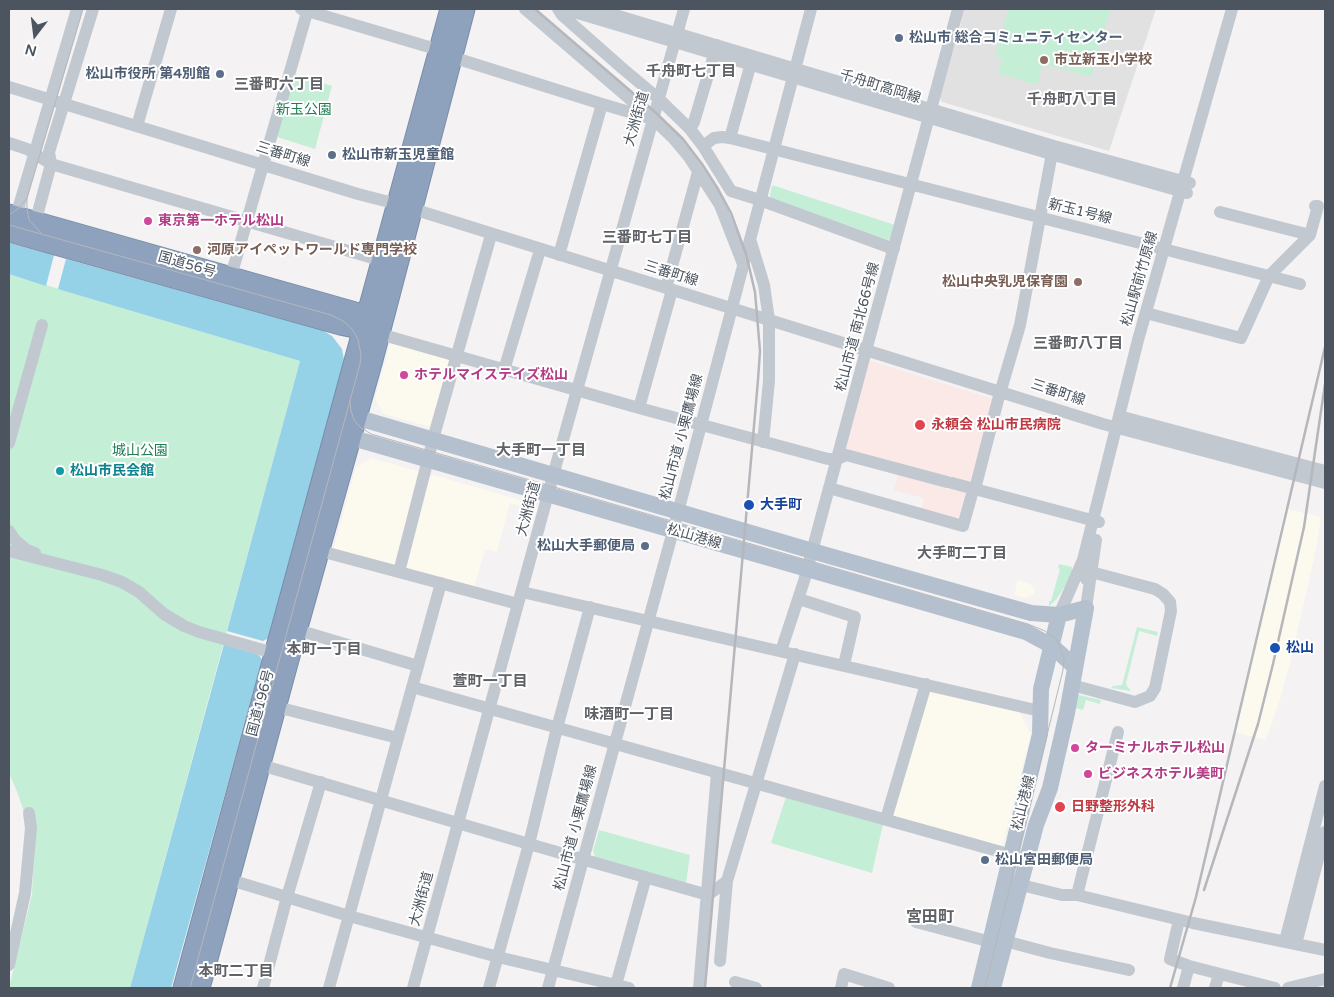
<!DOCTYPE html>
<html>
<head>
<meta charset="utf-8">
<style>
  body { margin:0 }
  #map { position:relative; width:1334px; height:997px; overflow:hidden; background:#f4f2f2; font-family:"Varela Round",sans-serif }
  canvas { display:block }
  .frame { position:absolute; inset:0; border:10px solid #4b545f; pointer-events:none }
  .north { position:absolute; left:10px; top:10px; width:50px; height:50px; -webkit-text-stroke:4px #fff; paint-order:stroke; rotate:195deg; font-size:14px; font-weight:700; line-height:20px; text-align:center; color:#4b545f }
  .north::after { content:''; display:block; margin:auto; width:18px; height:22px; background:#4b545f; clip-path:polygon(50% 0,100% 100%,50% 72%,0 100%) }
</style>
</head>
<body>
<div id="map">
<canvas width="1334" height="997"></canvas>
<div class="frame"></div>
<div class="north">N</div>
</div>
<script>
const ctx = document.querySelector('canvas').getContext('2d');
ctx.lineJoin = 'round';
function fill(path, color) {
  ctx.fillStyle = color;
  ctx.fill(path, 'evenodd');
}
function toPath(rows) {
  const path = new Path2D();
  for (const r of rows) {
    path.moveTo(r[0], r[1]);
    for (let i = 2; i < r.length; i += 2) path.lineTo(r[i], r[i + 1]);
  }
  return path;
}
function strokePath(path, color, width, dash) {
  ctx.strokeStyle = color;
  ctx.lineWidth = width;
  ctx.lineCap = dash ? 'butt' : 'round';
  ctx.setLineDash(dash || []);
  ctx.stroke(path);
}
function drawText(font, color, halo, rows, align = 'center') {
  ctx.font = font + ' "Varela Round","Noto Sans JP",sans-serif';
  ctx.lineWidth = 4;
  ctx.setLineDash([]);
  ctx.textBaseline = 'middle';
  ctx.strokeStyle = halo;
  ctx.fillStyle = color;
  for (const [text, x, y, turn = 0] of rows) {
    ctx.save();
    ctx.translate(x, y);
    ctx.rotate((+turn || 0) * Math.PI / 180);
    ctx.textAlign = isNaN(turn) ? turn : align;
    if (halo) ctx.strokeText(text, 0, 0);
    ctx.fillText(text, 0, 0);
    ctx.restore();
  }
}
fill(toPath([
  [390,343,449,357,451,361,433,426,430,427,384,414,375,399],
  [372,458,421,472,396,563,392,566,336,550,334,547,356,467],
  [433,475,534,504,538,509,537,512,510,503,497,552,485,549,474,588,406,570,404,566,429,478],
  [1285,508,1321,517,1314,559,1290,663,1281,696,1266,740,1233,732],
  [1018,580,1030,584,1035,589,1034,594,1025,598,1014,595],
  [932,690,1018,710,1031,734,1002,848,891,817,928,692]
]), '#fcf9ef');
fill(toPath([
  [962,9,1156,9,1109,151,942,102,939,96,961,24]
]), '#e2e1e1');
fill(toPath([
  [870,361,993,399,970,485,847,451,844,448,868,362],
  [898,473,966,492,960,517,956,520,922,510,924,498,894,490]
]), '#fae9e6');
fill(toPath([
  [1008,9,1110,9,1091,77,1043,64,1037,85,998,73,1002,58,995,56],
  [292,74,332,86,315,149,277,137],
  [772,185,895,225,891,239,887,240,771,198,770,195],
  [9,274,300,361,130,988,9,988,32,894,35,820,26,818,18,794,9,773],
  [1059,564,1072,567,1072,575,1056,600,1049,606,1049,601,1051,601,1060,569,1058,568],
  [1137,627,1158,632,1157,636,1139,631,1126,683,1127,686,1131,691,1111,688,1113,686,1122,685],
  [1079,695,1101,700,1100,704,1086,700,1083,710,1072,707,1077,696],
  [786,797,883,824,872,873,771,843],
  [599,830,690,855,686,883,595,857,593,851]
]), '#c5eed7');
fill(toPath([
  [9,243,54,255,46,286,9,274],
  [66,259,322,330,332,336,342,349,344,360,342,370,269,638,263,641,227,631,300,361,58,289],
  [224,644,259,655,262,660,171,988,130,988]
]), '#95d2e8');
const highway = toPath([
  [9,214,366,315,376,323],
  [9,232,340,325,374,332],
  [183,988,450,9],
  [200,988,293,645,373,360,465,9]
]);
strokePath(highway, '#798da9', 21);
strokePath(toPath([
  [301,9,429,47,452,57,602,104,653,119],
  [525,9,653,119,673,138,689,157,720,205,743,264],
  [558,9,562,15,622,68,659,99,690,129,703,146,731,191,760,200,894,249],
  [564,9,1051,154,1187,193],
  [595,9,1054,146,1190,183],
  [9,87,358,194,397,204,1103,424,1325,483],
  [137,126,171,9],
  [690,129,694,122,717,45],
  [730,138,753,56],
  [9,143,27,149,51,164,383,261],
  [703,146,714,138,722,137,730,138,1300,284],
  [1220,212,1310,235,1318,206,1315,206],
  [14,223,77,9],
  [34,227,51,164,49,152,93,9],
  [750,239,764,285,769,320,769,381,763,442],
  [559,255,602,104],
  [229,283,308,9],
  [666,288,698,172],
  [1146,313,1241,338,1269,276,1310,235],
  [380,334,639,408,828,459,838,459,846,455,947,482],
  [504,370,540,250],
  [639,408,672,290],
  [1119,416,1325,471],
  [9,443,42,325],
  [952,483,1099,522],
  [829,488,963,526,972,494,975,489,998,400,1020,325,1053,148],
  [9,531,15,540,27,550,35,553],
  [313,549,518,604],
  [9,551,102,575,122,582,139,592,164,614,184,626,199,632,281,655],
  [399,572,435,432,491,235],
  [522,592,1040,711],
  [799,599,855,617,844,665],
  [1086,608,1096,540],
  [1059,615,1083,560,1138,340,1232,9],
  [291,628,418,666],
  [781,651,804,581,958,9],
  [1072,685,1135,702,1150,696,1155,688,1171,611,1170,602,1163,594,1155,589,1091,572,1086,579],
  [412,687,1019,857],
  [269,705,398,738,441,583],
  [254,763,529,844,708,895,727,881,795,654],
  [886,819,926,684],
  [224,878,349,916,498,957,629,988],
  [1013,883,1062,895,1077,895,1193,923,1325,950],
  [1077,895,1118,732],
  [1179,920,1170,959,1189,966,1183,988],
  [916,922,991,942],
  [1005,941,1050,953,1129,970],
  [1285,941,1325,786],
  [1296,944,1325,832],
  [720,961,727,881],
  [9,965,25,893,31,828,29,813],
  [1189,966,1275,988],
  [735,982,756,988],
  [616,985,646,877],
  [263,988,287,897,321,782],
  [329,988,398,738],
  [413,988,556,465,684,9],
  [489,988,529,844,557,728,590,607],
  [548,988,673,531,811,9],
  [699,988,717,773],
  [841,988,844,974,889,988],
  [1215,988,1219,974],
  [1288,988,1325,979]
]), '#c1c8d0', 12);
strokePath(toPath([
  [345,414,826,555,1031,613,1059,615,1086,608,1067,713,1050,788,1036,825,993,988],
  [339,434,1026,632,1052,646,1075,667],
  [979,988,1040,734,1041,689,1059,615]
]), '#b4c0ce', 16);
strokePath(highway, '#8ea2bd', 19);
strokePath(toPath([
  [9,215,19,208,27,198],
  [9,225,331,315,343,321,352,329,358,339,361,355,360,364,190,988],
  [41,233,29,220,27,209,27,198,83,9],
  [350,401,351,411,354,420,360,427,371,434,1028,624,1045,631,1057,640,1064,658,1063,670,985,988]
]), '#b5b7bc', 1);
strokePath(toPath([
  [535,9,655,112,683,139,702,164,718,189,731,213,746,254,755,292,760,351,758,380,705,988],
  [1204,890,1258,724,1273,664,1304,527,1325,384],
  [1170,988,1196,897,1325,347]
]), '#b5b7bc', 2.5);
for (const [x, y, r, color] of [
  [899,38,5,"#5c6f8a"],
  [1044,60,5,"#8d6e63"],
  [220,74,5,"#5c6f8a"],
  [332,155,5,"#5c6f8a"],
  [148,221,5,"#d1479c"],
  [197,250,5,"#8d6e63"],
  [1078,282,5,"#8d6e63"],
  [404,375,5,"#d1479c"],
  [920,425,6,"#e0444e"],
  [60,471,5,"#0f9aa8"],
  [749,505,6,"#1a4fb4"],
  [645,546,5,"#5c6f8a"],
  [1275,648,6,"#1a4fb4"],
  [1075,748,5,"#d1479c"],
  [1088,774,5,"#d1479c"],
  [1060,807,6,"#e0444e"],
  [985,860,5,"#5c6f8a"]
]) {
  const dot = new Path2D();
  dot.arc(x, y, r, 0, 2 * Math.PI);
  ctx.fillStyle = color;
  ctx.fill(dot);
  strokePath(dot, '#fff', 2);
}
drawText('bold 14px', '#4e5e75', '#fff', [
  ["松山市 総合コミュニティセンター",909,38],
  ["松山市役所 第4別館",210,74,"right"],
  ["松山市新玉児童館",342,155],
  ["松山大手郵便局",635,546,"right"],
  ["松山宮田郵便局",995,860]
], 'left');
drawText('bold 14px', '#785e54', '#fff', [
  ["市立新玉小学校",1054,60],
  ["河原アイペットワールド専門学校",207,250],
  ["松山中央乳児保育園",1068,282,"right"]
], 'left');
drawText('14px', '#4b545f', '#fff', [
  ["千舟町高岡線",880,87,17],
  ["大洲街道",637,119,-74],
  ["三番町線",283,155,17],
  ["新玉1号線",1080,212,14],
  ["国道56号",187,265,16],
  ["三番町線",671,274,17],
  ["松山駅前竹原線",1140,279,-74],
  ["松山市道 南北66号線",858,327,-75],
  ["三番町線",1058,393,18],
  ["松山市道 小栗鷹場線",682,437,-75],
  ["大洲街道",529,509,-75],
  ["松山港線",694,537,16],
  ["国道196号",261,703,-75],
  ["松山港線",1024,803,-76],
  ["松山市道 小栗鷹場線",576,828,-75],
  ["大洲街道",422,899,-75]
]);
drawText('14px', '#1e7e53', '#fff', [
  ["新玉公園",304,110],
  ["城山公園",140,451]
]);
drawText('bold 14px', '#b23c85', '#fff', [
  ["東京第一ホテル松山",158,221],
  ["ホテルマイステイズ松山",414,375],
  ["ターミナルホテル松山",1085,748],
  ["ビジネスホテル美町",1098,774]
], 'left');
drawText('bold 14px', '#be3a42', '#fff', [
  ["永頼会 松山市民病院",931,425],
  ["日野整形外科",1071,807]
], 'left');
drawText('bold 14px', '#0d838f', '#fff', [
  ["松山市民会館",70,471]
], 'left');
drawText('bold 14px', '#164399', '#fff', [
  ["大手町",760,505],
  ["松山",1286,648]
], 'left');
drawText('bold 15px', '#5f6267', '#fff', [
  ["千舟町七丁目",691,72],
  ["三番町六丁目",279,85],
  ["千舟町八丁目",1072,100],
  ["三番町七丁目",647,238],
  ["三番町八丁目",1078,344],
  ["大手町一丁目",541,451],
  ["大手町二丁目",962,554],
  ["本町一丁目",324,650],
  ["萱町一丁目",490,682],
  ["味酒町一丁目",629,715],
  ["本町二丁目",236,972]
]);
drawText('bold 16px', '#5f6267', '#fff', [
  ["宮田町",930,918]
]);
</script>
</body>
</html>
